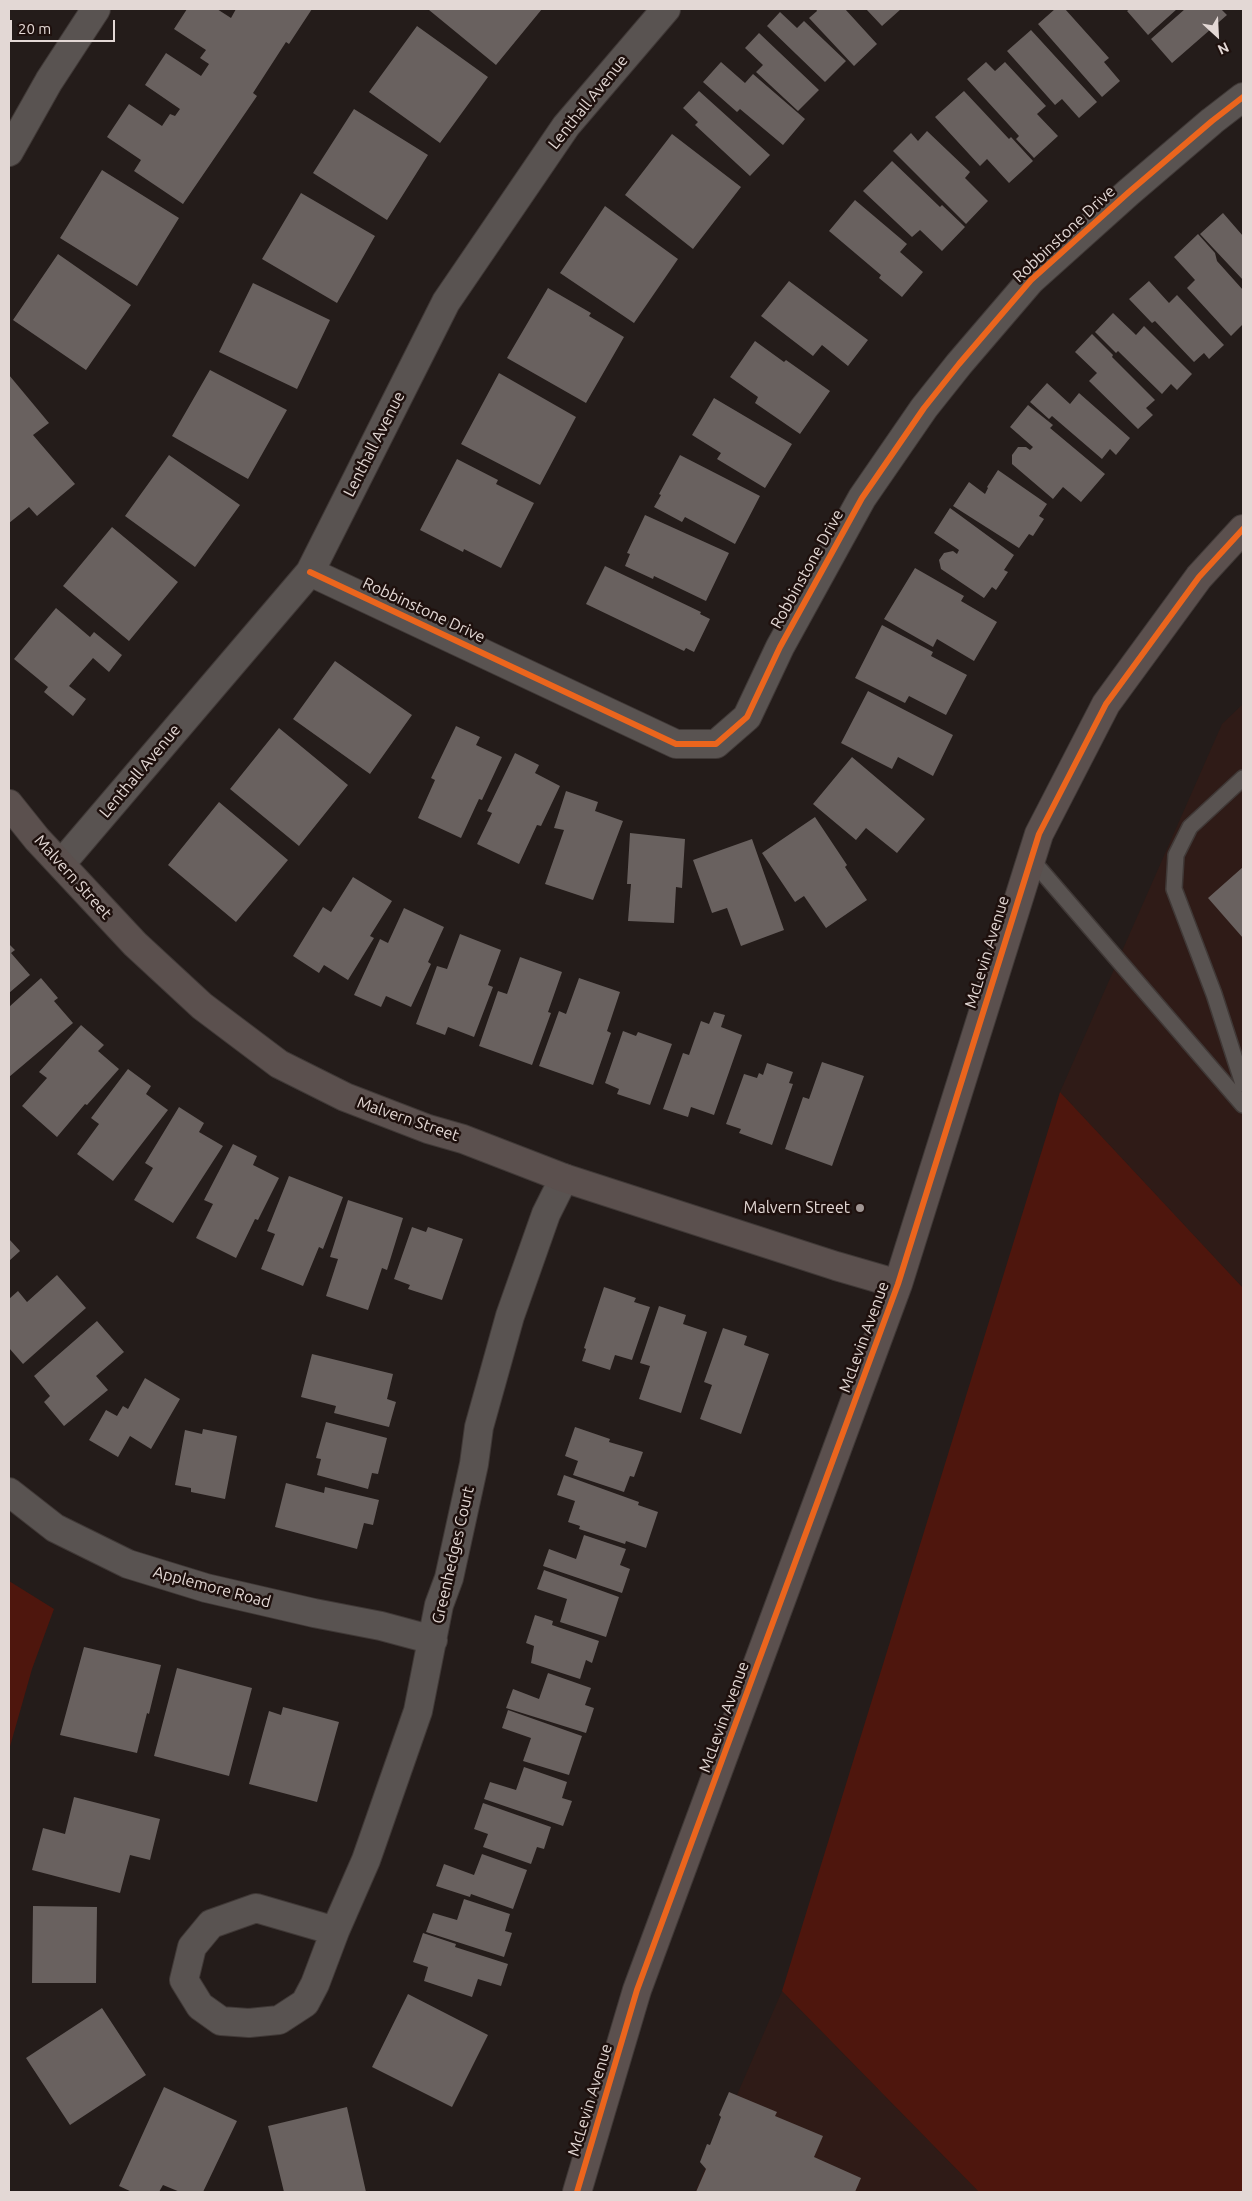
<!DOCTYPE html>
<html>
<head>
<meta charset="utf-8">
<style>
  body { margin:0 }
  #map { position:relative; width:1252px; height:2201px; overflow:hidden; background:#241c1a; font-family:Ubuntu,sans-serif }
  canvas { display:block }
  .frame { position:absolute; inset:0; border:10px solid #e3d8d5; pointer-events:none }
  .north { position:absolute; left:1192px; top:10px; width:50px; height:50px; -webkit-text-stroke:4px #1e100d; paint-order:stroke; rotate:155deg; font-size:14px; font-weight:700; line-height:20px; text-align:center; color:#e3d8d5 }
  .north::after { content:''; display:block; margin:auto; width:18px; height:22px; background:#e3d8d5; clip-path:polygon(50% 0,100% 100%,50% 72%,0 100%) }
  .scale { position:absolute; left:10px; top:20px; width:105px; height:22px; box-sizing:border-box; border:2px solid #e3d8d5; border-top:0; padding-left:6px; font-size:15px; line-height:18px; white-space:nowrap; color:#e3d8d5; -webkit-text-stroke:4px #1e100d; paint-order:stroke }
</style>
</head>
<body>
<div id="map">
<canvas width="1252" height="2201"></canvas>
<div class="frame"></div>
<div class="north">N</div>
<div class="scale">20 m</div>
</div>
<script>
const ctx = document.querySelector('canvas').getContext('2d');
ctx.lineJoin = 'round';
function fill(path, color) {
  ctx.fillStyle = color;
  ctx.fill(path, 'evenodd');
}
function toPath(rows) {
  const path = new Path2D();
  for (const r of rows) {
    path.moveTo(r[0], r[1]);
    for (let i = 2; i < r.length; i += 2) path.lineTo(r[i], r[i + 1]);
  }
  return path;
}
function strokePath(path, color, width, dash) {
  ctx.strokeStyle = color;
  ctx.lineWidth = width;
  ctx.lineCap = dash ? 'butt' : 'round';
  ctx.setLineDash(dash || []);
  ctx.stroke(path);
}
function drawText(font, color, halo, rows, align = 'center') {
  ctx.font = font + ' Ubuntu,sans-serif';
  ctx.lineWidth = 5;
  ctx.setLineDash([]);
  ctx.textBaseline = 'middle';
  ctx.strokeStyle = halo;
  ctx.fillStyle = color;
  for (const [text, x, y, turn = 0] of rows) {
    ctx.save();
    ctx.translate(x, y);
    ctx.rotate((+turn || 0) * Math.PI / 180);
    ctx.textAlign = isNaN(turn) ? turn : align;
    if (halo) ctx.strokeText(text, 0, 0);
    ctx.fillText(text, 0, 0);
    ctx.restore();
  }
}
fill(toPath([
  [1243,704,1243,1288,1060,1092,1222,724],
  [782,1991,979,2192,695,2192]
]), '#2f1b17');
fill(toPath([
  [1060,1092,1243,1288,1243,2192,979,2192,782,1991],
  [9,1581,54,1609,32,1669,9,1750]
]), '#4e160d');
fill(toPath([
  [187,9,217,9,231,18,236,9,312,9,289,44,286,42,253,93,257,96,183,204,134,171,141,160,107,137,129,104,162,126,170,114,175,116,180,109,145,85,166,53,201,76,209,64,200,58,206,50,174,29],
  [430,9,542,9,496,65,429,10],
  [816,9,845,9,877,44,854,66,809,18,817,11],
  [866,9,901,9,882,26],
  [1055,9,1065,9,1109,58,1104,62,1120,81,1102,97,1038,24],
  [1130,9,1177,9,1148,35,1127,11],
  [1185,9,1221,9,1227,15,1172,63,1151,39],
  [780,12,797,28,804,21,846,61,825,82,767,26],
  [417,26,488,77,440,143,369,92],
  [1031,30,1097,102,1079,118,1062,99,1055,105,1007,51],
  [759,33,819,90,798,111,756,72,763,65,745,48],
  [721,62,745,83,753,74,805,119,783,145,740,109,737,112,703,82],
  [986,62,995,71,1005,62,1046,106,1037,114,1058,136,1034,158,1016,139,1019,136,967,79],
  [699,91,770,155,750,176,695,125,698,122,683,108],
  [964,91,1009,139,1011,137,1033,161,1009,183,987,159,980,166,935,117],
  [354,109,428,155,387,220,313,173],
  [927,131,970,172,965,178,988,201,966,224,893,151,911,133,918,141],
  [672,134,741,187,693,249,625,195],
  [892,161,940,207,942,205,965,227,942,251,920,230,912,237,863,191],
  [102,170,179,218,137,286,60,238],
  [301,193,375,236,337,303,262,259],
  [855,200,907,244,900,252,923,272,902,297,879,278,881,275,829,231],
  [605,206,678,259,634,323,560,273],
  [1223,213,1243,236,1243,280,1200,234],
  [1198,234,1215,253,1217,261,1243,290,1243,324,1231,336,1187,288,1195,280,1174,257],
  [58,254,131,305,86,370,13,320],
  [789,281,868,340,848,366,822,345,813,356,761,316],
  [1149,281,1169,303,1177,295,1224,345,1209,359,1204,353,1194,362,1155,321,1152,323,1129,299],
  [253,283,330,320,297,389,219,352],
  [548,288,591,313,589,316,624,337,586,403,507,358],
  [1113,313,1136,335,1144,326,1192,374,1177,390,1171,384,1162,394,1118,351,1116,353,1095,332],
  [1092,334,1113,355,1112,357,1155,400,1146,408,1153,415,1138,429,1089,381,1097,373,1075,352],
  [755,341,784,362,786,360,830,391,800,434,755,403,758,397,730,377],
  [210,370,287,410,248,479,172,436],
  [499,373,576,417,540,485,461,444],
  [9,375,49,423,33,435,75,484,37,516,29,507,9,523],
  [1047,383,1070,404,1079,393,1130,438,1116,455,1110,449,1102,459,1052,416,1049,419,1030,402],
  [714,398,792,444,765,488,717,459,721,453,692,435],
  [1028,405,1053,425,1050,428,1105,474,1081,502,1063,487,1053,499,1012,464,1012,455,1018,447,1026,447,1030,450,1033,447,1010,427],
  [169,455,240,505,195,567,125,516],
  [680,455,760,496,735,544,685,517,682,522,654,507,661,495,659,494],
  [457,459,498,480,496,484,534,503,501,568,464,549,463,552,420,530],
  [998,470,1047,504,1039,516,1044,519,1033,536,1029,534,1019,548,953,506,969,482,985,494,988,488,987,487],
  [950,508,1014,555,1004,570,1008,572,996,590,992,587,984,598,941,569,939,560,944,553,953,551,957,554,959,550,934,533],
  [645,515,729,553,706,601,654,576,653,579,625,566,630,554,627,553],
  [112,527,178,582,129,641,63,586],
  [605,566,701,612,700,614,710,619,694,652,686,648,684,651,586,604],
  [915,568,964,596,961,601,997,622,974,661,937,639,933,647,884,619],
  [56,608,90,637,94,632,122,655,109,672,93,658,69,686,86,699,73,716,44,692,48,687,14,659],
  [882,625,933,652,931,656,967,675,946,715,909,696,905,703,855,678],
  [335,661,412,715,370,774,293,719],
  [868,691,953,735,933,776,898,757,892,769,841,743],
  [456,726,480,737,476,745,502,757,482,800,479,799,461,838,418,818,435,780,431,778],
  [279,728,348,785,299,846,230,789],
  [515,753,539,765,535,773,560,786,541,826,537,825,519,864,477,844,492,813,487,811],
  [852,757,925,819,897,853,866,828,856,840,813,804],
  [566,791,598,802,595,811,623,821,593,900,545,884,564,830,554,828],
  [219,802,288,860,236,922,168,865],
  [815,817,847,865,845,867,867,900,826,928,804,896,795,902,762,853],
  [630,833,685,839,682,888,676,887,674,923,628,921,631,884,627,884],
  [752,839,784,930,741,946,727,908,712,913,693,860],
  [1243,867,1243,938,1208,898],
  [353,877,392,901,370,936,374,938,348,980,324,965,319,973,293,956,323,907,331,912],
  [404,908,444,927,428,962,431,964,411,1007,386,996,381,1007,354,995,380,939,388,943],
  [460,934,501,950,488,985,493,987,474,1037,448,1027,445,1035,416,1024,437,966,447,969],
  [9,944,15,950,11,953,30,975,9,993],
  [520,957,562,972,548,1012,551,1013,532,1065,479,1046,498,991,507,994],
  [41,978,58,998,54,1001,73,1023,9,1077,9,1007],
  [579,978,620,992,607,1031,611,1033,593,1085,539,1066,559,1011,566,1014],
  [714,1012,725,1015,721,1027,742,1035,714,1115,691,1107,688,1117,663,1109,683,1053,689,1055,701,1021,709,1024],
  [81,1025,104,1045,98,1051,119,1069,87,1105,85,1104,57,1137,22,1106,47,1078,39,1072],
  [623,1031,636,1036,638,1032,672,1044,650,1105,617,1094,619,1089,605,1083],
  [822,1062,864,1076,832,1166,785,1149,803,1097,809,1099],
  [767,1063,793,1072,789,1083,793,1084,772,1145,739,1133,741,1129,726,1124,744,1074,757,1078,759,1073,763,1075],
  [128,1069,151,1086,146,1094,168,1110,113,1181,77,1154,99,1124,91,1118],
  [179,1107,204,1123,199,1132,223,1146,173,1223,134,1200,153,1168,145,1163],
  [233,1144,257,1156,253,1165,279,1178,258,1220,255,1219,236,1258,196,1238,213,1204,204,1200],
  [289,1176,343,1197,323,1249,319,1247,303,1286,261,1269,275,1234,267,1231],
  [348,1200,403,1218,387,1270,382,1268,368,1310,326,1296,338,1259,330,1257],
  [412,1227,426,1232,428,1227,463,1239,442,1300,408,1289,410,1285,394,1279],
  [9,1239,20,1251,9,1261],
  [57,1275,86,1308,23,1364,9,1348,9,1299,18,1291,27,1302],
  [604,1287,636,1298,634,1302,650,1307,632,1360,615,1355,610,1370,582,1361,586,1349,584,1348],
  [659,1306,686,1315,683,1324,707,1332,681,1413,639,1399,650,1366,640,1363],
  [97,1321,124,1352,96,1376,108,1390,64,1426,44,1402,50,1396,34,1376],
  [723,1328,747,1336,744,1345,769,1354,741,1434,700,1419,712,1385,704,1382],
  [312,1354,393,1374,387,1399,396,1402,389,1427,334,1413,336,1406,301,1397],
  [145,1378,180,1399,151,1449,130,1436,118,1457,89,1440,106,1410,117,1416,123,1406,128,1409],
  [326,1422,387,1438,378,1474,372,1473,368,1489,317,1475,321,1459,316,1458],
  [575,1427,610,1439,609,1442,643,1452,634,1477,630,1476,624,1492,573,1475,578,1461,565,1456],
  [203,1429,237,1436,225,1499,191,1492,191,1488,175,1485,185,1430,202,1434],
  [564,1475,639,1502,638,1505,658,1512,646,1548,626,1541,625,1544,579,1529,580,1526,568,1522,575,1501,557,1495],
  [286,1483,324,1493,325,1487,379,1500,373,1525,364,1523,357,1549,275,1527],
  [584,1535,626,1549,620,1565,630,1569,622,1593,543,1566,549,1549,576,1559],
  [544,1570,619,1597,606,1637,560,1622,567,1599,537,1589],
  [535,1615,553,1621,552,1625,599,1641,592,1663,586,1660,580,1679,531,1663,534,1646,526,1643],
  [84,1647,161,1665,149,1714,147,1713,137,1753,60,1735],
  [177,1668,252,1688,229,1776,154,1756],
  [548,1673,591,1688,585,1705,594,1708,586,1733,506,1708,513,1689,539,1699],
  [283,1707,339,1722,317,1802,249,1784,269,1711,281,1715],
  [508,1710,582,1736,569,1775,523,1761,531,1738,502,1728],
  [524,1767,567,1782,562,1798,572,1801,563,1826,484,1799,490,1782,516,1790],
  [74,1797,160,1819,150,1860,130,1855,120,1893,32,1870,43,1828,65,1834],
  [483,1803,551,1827,544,1849,537,1847,531,1864,483,1847,488,1834,474,1829],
  [482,1854,527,1870,513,1909,471,1894,470,1897,436,1886,444,1864,474,1875],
  [464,1899,510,1914,505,1931,512,1933,504,1957,426,1932,433,1913,457,1920],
  [33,1906,97,1907,96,1983,32,1983],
  [423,1933,456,1944,455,1947,508,1964,501,1986,478,1979,472,1997,424,1981,428,1967,413,1962],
  [408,1994,488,2035,452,2107,372,2067],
  [102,2008,146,2075,70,2125,26,2058],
  [164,2087,237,2121,203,2192,180,2192,163,2185,159,2192,132,2192,119,2186],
  [729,2092,777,2112,775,2116,823,2136,814,2157,861,2178,855,2192,696,2192,706,2169,700,2162,707,2144,710,2145,721,2117,719,2115],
  [347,2107,366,2192,284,2192,268,2126]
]), '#69615f');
const lane = toPath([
  [1243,778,1190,827,1176,855,1174,889,1214,994,1243,1084],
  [1031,859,1243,1105]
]);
const street = toPath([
  [9,152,49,81,96,9],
  [310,572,676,744,716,744,747,717,780,647,862,498,924,408,959,364,1031,280,1129,192,1212,121,1243,97],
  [61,864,310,572,446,302,566,126,666,9],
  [9,1492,55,1528,128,1564,206,1588,314,1613,381,1626,433,1640],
  [335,1931,256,1908,211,1924,192,1947,184,1980,200,2006,221,2021,249,2023,279,2020,305,2003,315,1984,335,1931,366,1860,418,1711,439,1605,449,1578,474,1464,479,1427,510,1316,546,1214,564,1178]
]);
const secondary = toPath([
  [9,804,37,839,135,944,202,1006,279,1064,345,1097,428,1129,463,1139,564,1178,836,1266,898,1284],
  [577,2192,637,1990,898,1284,1039,834,1106,704,1199,577,1243,529]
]);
strokePath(lane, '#403937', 18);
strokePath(street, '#403937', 30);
strokePath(secondary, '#403937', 30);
strokePath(lane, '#595351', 15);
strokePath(street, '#595351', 28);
strokePath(secondary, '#5b504e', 28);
strokePath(toPath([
  [310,572,676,744,716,744,747,717,780,647,862,498,924,408,959,364,1031,280,1129,192,1212,121,1243,97],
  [577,2192,637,1990,898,1284,1039,834,1106,704,1199,577,1243,529]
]), '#eb651d', 6);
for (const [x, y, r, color] of [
  [860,1208,5,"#a09694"]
]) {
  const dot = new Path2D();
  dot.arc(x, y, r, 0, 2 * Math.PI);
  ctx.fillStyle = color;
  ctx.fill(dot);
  strokePath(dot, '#1e100d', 2);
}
drawText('16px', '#e3d8d5', '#1e100d', [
  ["Lenthall Avenue",588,102,-51],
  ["Robbinstone Drive",1064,234,-43],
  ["Lenthall Avenue",374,444,-63],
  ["Robbinstone Drive",807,569,-61],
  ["Robbinstone Drive",424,610,25],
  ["Lenthall Avenue",140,771,-50],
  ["Malvern Street",73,877,48],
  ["McLevin Avenue",987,952,-73],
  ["Malvern Street",408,1119,19],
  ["McLevin Avenue",864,1337,-70],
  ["Greenhedges Court",453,1555,-77],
  ["Applemore Road",212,1587,15],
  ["McLevin Avenue",724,1717,-70],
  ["McLevin Avenue",590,2100,-73]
]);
drawText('16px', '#e3d8d5', '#1e100d', [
  ["Malvern Street",850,1208]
], 'right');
</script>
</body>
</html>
